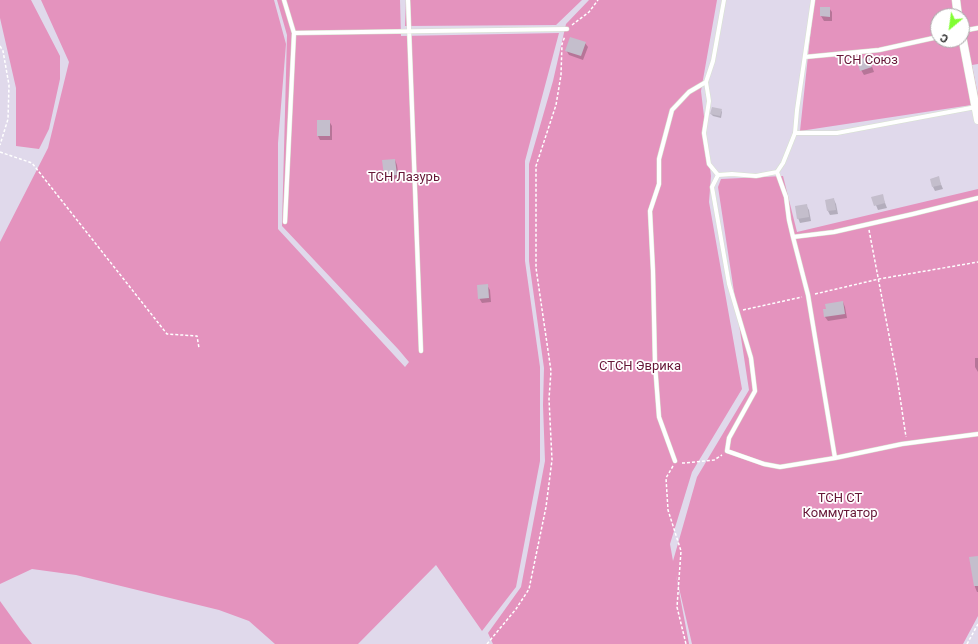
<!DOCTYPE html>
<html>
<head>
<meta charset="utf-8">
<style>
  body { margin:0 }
  #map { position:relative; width:978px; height:644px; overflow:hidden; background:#e0d9eb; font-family:Roboto,sans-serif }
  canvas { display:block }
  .north { position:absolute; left:930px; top:8px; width:40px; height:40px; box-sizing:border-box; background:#fff; border:1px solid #a9a9a9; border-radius:50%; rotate:209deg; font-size:11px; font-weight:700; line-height:16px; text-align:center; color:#282828 }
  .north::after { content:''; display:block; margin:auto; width:14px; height:18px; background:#80fe32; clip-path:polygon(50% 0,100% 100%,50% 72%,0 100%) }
</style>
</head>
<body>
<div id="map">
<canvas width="978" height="644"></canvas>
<div class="north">С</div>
</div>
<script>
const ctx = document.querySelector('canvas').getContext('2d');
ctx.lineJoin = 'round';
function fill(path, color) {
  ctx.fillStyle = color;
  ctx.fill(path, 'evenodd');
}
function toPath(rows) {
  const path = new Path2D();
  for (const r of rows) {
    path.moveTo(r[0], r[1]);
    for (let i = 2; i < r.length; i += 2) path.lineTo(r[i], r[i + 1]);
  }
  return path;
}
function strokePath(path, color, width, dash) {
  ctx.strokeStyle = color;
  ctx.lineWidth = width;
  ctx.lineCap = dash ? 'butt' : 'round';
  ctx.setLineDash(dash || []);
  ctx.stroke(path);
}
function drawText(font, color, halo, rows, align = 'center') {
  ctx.font = font + ' Roboto,sans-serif';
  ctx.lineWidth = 3.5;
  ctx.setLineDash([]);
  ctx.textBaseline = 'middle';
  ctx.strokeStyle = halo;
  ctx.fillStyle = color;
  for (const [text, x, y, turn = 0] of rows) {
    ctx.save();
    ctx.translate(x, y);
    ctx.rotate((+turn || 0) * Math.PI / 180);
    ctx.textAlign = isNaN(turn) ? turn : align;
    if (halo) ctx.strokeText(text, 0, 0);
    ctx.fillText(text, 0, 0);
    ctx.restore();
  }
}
fill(toPath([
  [0,0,31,0,60,56,60,79,49,129,39,149,16,146,16,88,0,18],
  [41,0,274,0,286,44,278,143,278,229,405,367,409,362,398,349,282,226,287,35,277,0,400,0,401,36,559,33,525,161,525,261,540,367,540,461,516,587,482,631,436,565,358,644,275,644,249,621,219,610,76,575,32,569,0,584,0,242,48,148,69,62],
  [406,0,582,0,556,25,405,26],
  [589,0,717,0,701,91,711,176,709,202,742,389,692,472,670,544,673,561,697,477,749,390,718,187,721,179,783,176,797,232,978,189,978,616,963,644,692,644,676,575,689,644,493,644,488,633,521,587,545,461,543,405,544,368,529,261,529,164,553,81,566,24],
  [814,0,978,0,978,64,972,65,978,95,978,104,800,131],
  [938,16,962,16,962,40,938,40],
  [0,601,23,633,32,644,0,644]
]), '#e493be');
fill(toPath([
  [821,8,829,8,832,12,832,21,824,21,821,16],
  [585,43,588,47,583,60,569,55,566,50],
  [869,58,874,72,864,75,861,70],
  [721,110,722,112,721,118,713,116,711,114],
  [329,121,332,126,332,140,320,140,318,136],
  [395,160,397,165,399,179,387,180,385,176],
  [938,177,943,189,935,191,933,187],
  [882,195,887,208,878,210,873,198],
  [834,200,836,204,838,214,830,215,828,211],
  [806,205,809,210,811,221,800,223,798,218],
  [487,285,490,290,491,302,482,303,479,298],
  [843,302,845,307,847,318,828,321,825,317,824,310],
  [975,358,978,358,978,372,975,367],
  [978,557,978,592,977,592,975,587,970,558]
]), '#0003');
fill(toPath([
  [820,7,830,7,830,17,820,16],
  [570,37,586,42,581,56,565,51],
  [869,57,872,67,860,71,857,60],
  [712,107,722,109,720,116,710,114],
  [317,120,330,120,330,136,317,136],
  [395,159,397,175,384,176,382,160],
  [939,176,941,185,932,187,930,179],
  [883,194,885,203,874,206,871,197],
  [834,198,836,210,827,211,825,200],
  [807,204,809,217,797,219,795,206],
  [488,284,489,298,478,299,477,285],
  [843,301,845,314,824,317,823,309,826,309,825,304],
  [978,556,978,586,974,586,969,557]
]), '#c4becc');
const lane = toPath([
  [284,0,294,33,285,222],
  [408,0,421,351],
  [813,0,797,110,795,133,783,163,777,172,756,176,732,174,718,175,712,187,729,284,751,358,755,391,729,438,727,451,764,464,780,467,835,458,902,444,978,434],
  [962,31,978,28],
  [294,33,567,29],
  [805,57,879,50,938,37],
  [795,133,837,133,976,107],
  [777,172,786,197,789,220,793,237,834,232,913,214,978,198],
  [718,175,709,164,704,133,709,101,706,82,713,61,724,0],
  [793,237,808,295,835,458],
  [675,461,659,417,655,364,653,271,650,211,659,184,659,159,672,110,689,92,706,82]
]);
const street = toPath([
  [956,0,958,16],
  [962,36,978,120]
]);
strokePath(lane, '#d6e2ce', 5);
strokePath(street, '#d6e2ce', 9);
strokePath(toPath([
  [572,25,589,12,598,0],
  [0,46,3,51,9,85,8,119,0,145],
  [0,152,32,163,167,334,197,336,199,348],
  [869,230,897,377,906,437],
  [815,294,879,279,978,262],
  [743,310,802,297],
  [682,463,685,463,714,460,722,455],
  [673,466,666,478,668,510,681,551,677,607,686,644],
  [487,644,516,609,529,589,546,507,552,460,549,399,551,371,536,268,536,166,556,105,561,75,562,44,565,36],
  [967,644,978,624]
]), '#fff', 1.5, [3, 2]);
strokePath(lane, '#fff', 4);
strokePath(street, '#fff', 8);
drawText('13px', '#661737', '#fff', [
  ["ТСН Союз",867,61],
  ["ТСН Лазурь",404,178],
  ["СТСН Эврика",640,367],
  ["ТСН СТ",840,499],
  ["Коммутатор",840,514]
]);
</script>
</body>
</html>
